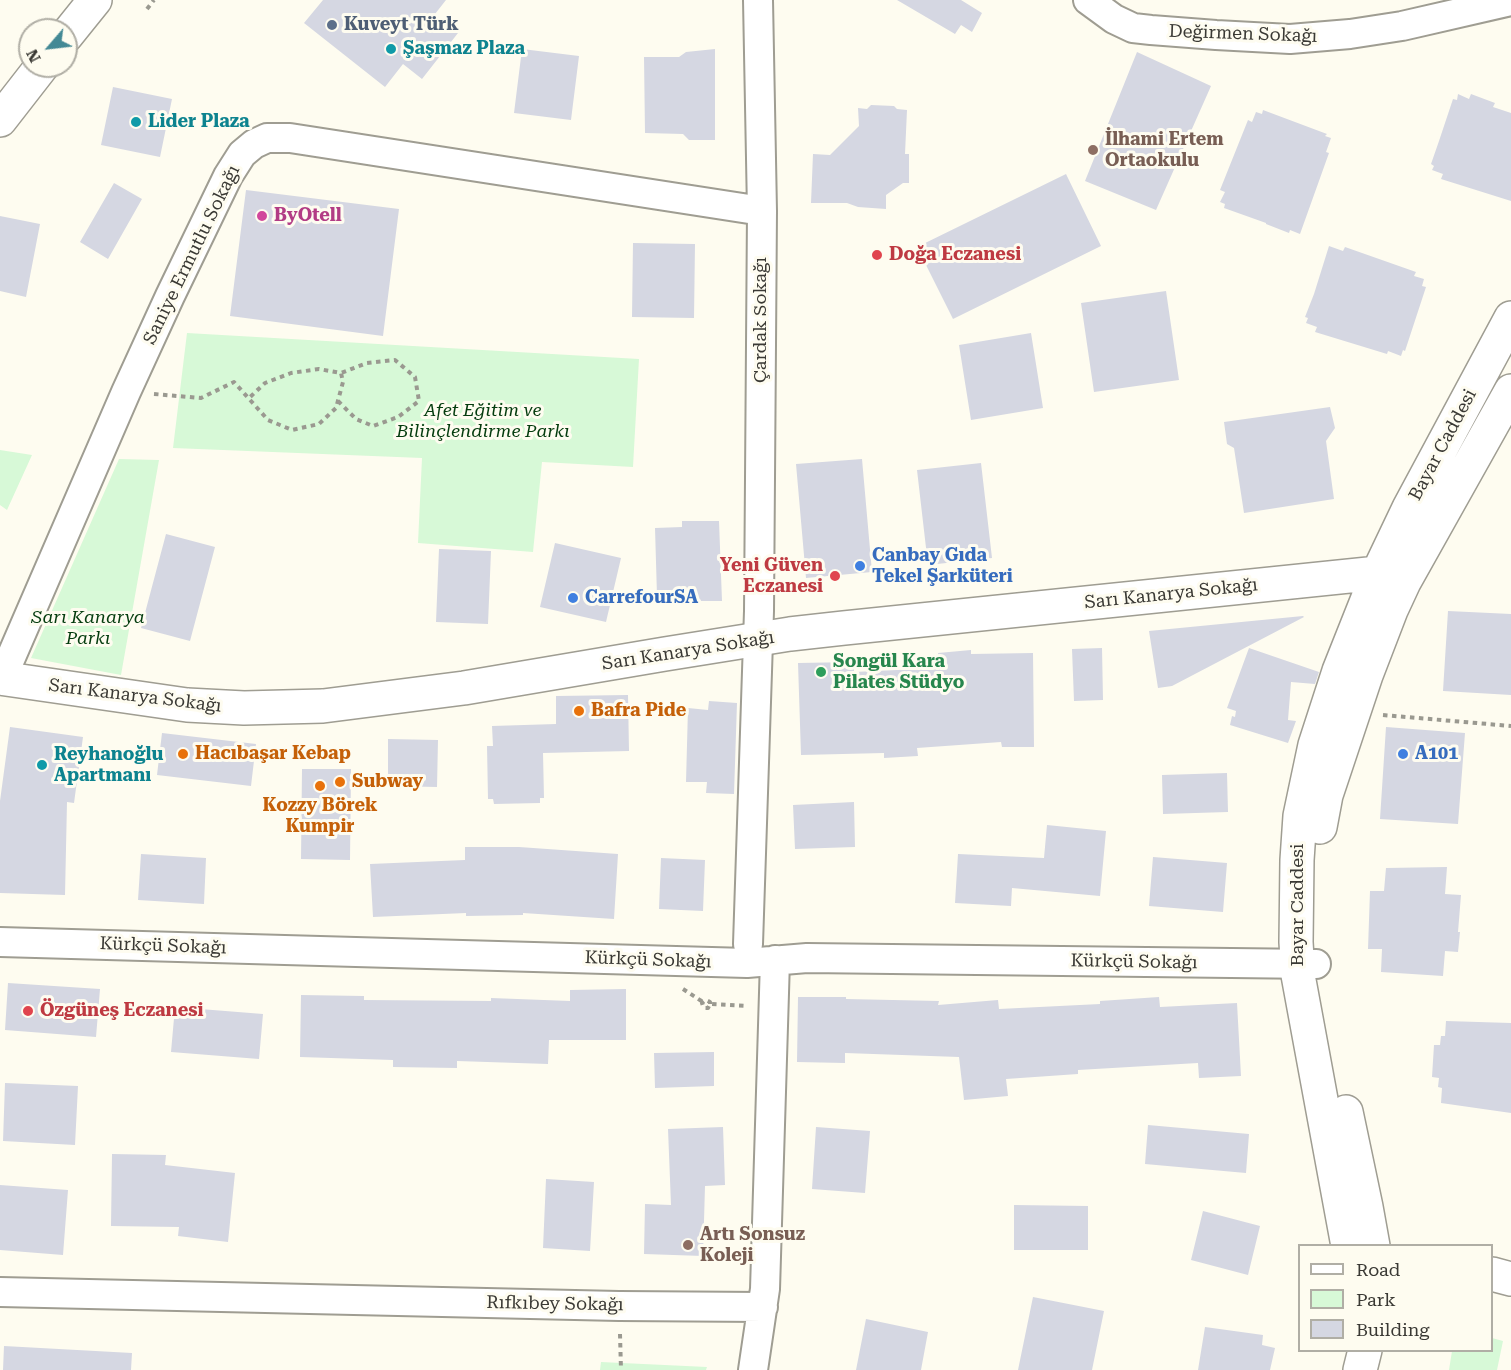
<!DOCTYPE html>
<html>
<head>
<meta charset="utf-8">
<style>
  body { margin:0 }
  #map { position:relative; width:1511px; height:1370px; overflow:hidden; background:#fefcf0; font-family:"Roboto Serif",serif }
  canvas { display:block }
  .legend { position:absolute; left:1298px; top:1244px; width:195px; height:108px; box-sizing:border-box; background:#fefcf0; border:2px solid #b0aea5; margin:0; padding:8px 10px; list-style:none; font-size:18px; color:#3a3934 }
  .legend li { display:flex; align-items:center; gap:12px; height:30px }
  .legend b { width:30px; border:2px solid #b0aea5 }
  .north { position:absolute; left:18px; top:18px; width:60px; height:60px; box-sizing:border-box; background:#fefcf0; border:2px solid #b0aea5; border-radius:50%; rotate:242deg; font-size:16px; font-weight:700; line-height:24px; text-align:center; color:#3a3934 }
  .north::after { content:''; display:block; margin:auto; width:21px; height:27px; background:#438995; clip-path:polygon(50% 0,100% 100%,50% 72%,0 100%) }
</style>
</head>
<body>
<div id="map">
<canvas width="1511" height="1370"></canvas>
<ul class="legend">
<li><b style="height:8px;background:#fff"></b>Road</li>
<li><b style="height:16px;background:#d7f9d7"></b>Park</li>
<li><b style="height:16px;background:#d5d7e2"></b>Building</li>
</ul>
<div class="north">N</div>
</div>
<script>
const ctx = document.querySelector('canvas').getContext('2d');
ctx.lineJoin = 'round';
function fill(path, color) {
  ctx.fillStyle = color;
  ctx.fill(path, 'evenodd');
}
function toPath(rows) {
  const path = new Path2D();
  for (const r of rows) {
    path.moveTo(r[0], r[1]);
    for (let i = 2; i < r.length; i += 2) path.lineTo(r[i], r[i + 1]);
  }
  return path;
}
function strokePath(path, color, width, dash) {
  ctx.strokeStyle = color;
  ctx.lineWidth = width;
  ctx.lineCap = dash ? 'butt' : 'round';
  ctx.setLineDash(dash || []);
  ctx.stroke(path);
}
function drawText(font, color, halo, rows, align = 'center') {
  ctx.font = font + ' "Roboto Serif",serif';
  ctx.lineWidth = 6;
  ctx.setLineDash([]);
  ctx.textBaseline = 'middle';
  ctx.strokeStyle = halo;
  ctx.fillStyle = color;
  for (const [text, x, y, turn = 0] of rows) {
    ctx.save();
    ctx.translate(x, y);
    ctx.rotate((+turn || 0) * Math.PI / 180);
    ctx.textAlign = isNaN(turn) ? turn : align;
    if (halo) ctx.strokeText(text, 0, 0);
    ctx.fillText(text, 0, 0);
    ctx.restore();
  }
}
fill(toPath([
  [187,333,639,359,633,467,542,462,533,552,418,543,422,458,173,448],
  [0,450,32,455,7,510,0,505],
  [119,459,159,460,121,675,31,658],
  [1492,1338,1503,1341,1497,1370,1449,1370,1452,1351,1492,1350],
  [601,1362,707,1367,706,1370,600,1370]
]), '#d7f9d7');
fill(toPath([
  [323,0,446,0,435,14,458,33,422,79,403,64,385,87,304,23],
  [897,0,961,0,982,13,972,32,961,25,955,34],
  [522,49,579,56,571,120,514,113],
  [715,49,715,140,689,140,683,134,645,133,644,57,679,57,686,52],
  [1137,52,1211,86,1156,210,1085,181],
  [113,87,172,99,160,157,101,145],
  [1458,94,1469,99,1471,94,1495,103,1493,107,1511,113,1511,201,1441,179,1443,174,1432,170,1434,166,1431,164,1439,141,1453,99,1457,100],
  [871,105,894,106,897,109,907,110,905,154,909,154,909,183,903,183,886,195,886,209,858,207,847,203,811,203,813,154,830,155,859,126,858,108,867,109],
  [1263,110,1327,134,1325,136,1331,138,1326,152,1329,153,1300,234,1290,230,1289,233,1266,224,1266,223,1224,208,1225,204,1220,202,1225,192,1220,190,1248,120,1252,122,1256,112,1262,114],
  [1066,174,1101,246,953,319,917,247],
  [114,183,142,199,108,259,80,242],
  [246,190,399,209,383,336,230,316],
  [0,216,40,224,26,297,0,291],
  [633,243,695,244,694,318,632,317],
  [1329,246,1343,251,1345,247,1416,272,1414,276,1424,279,1422,286,1426,287,1405,351,1403,350,1401,356,1388,351,1387,354,1315,332,1317,327,1306,323,1308,318,1305,317,1314,294],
  [1166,291,1179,380,1094,392,1081,303],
  [1031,333,1043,408,971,420,959,345],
  [1330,407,1335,428,1326,441,1334,499,1244,513,1234,448,1227,444,1224,422],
  [862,459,872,572,806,578,796,464],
  [981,463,992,558,928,565,917,470],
  [682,521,719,521,722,601,682,601,683,596,657,596,655,528,682,527],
  [166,534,215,547,190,641,141,628],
  [555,543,621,558,606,622,540,607],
  [439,549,491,551,488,624,436,622],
  [1448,611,1511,614,1511,695,1443,691],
  [1303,616,1304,617,1172,686,1158,688,1149,631],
  [1102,648,1103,700,1074,701,1072,649],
  [1249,648,1319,672,1315,684,1291,682,1288,720,1296,721,1288,743,1230,725,1232,716,1235,717,1236,711,1227,708],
  [971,650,971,654,1033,653,1034,747,1002,747,1001,742,917,748,918,756,884,758,884,753,801,755,798,663,854,662,854,672,940,668,938,653],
  [628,695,629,751,543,753,544,798,540,798,540,803,494,804,493,799,488,799,487,746,493,746,492,726,556,724,556,696],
  [709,701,737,703,734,794,706,793,707,782,686,782,688,708,708,710],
  [10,727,83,737,74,803,67,802,65,895,0,893,0,801],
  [1386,727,1465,733,1458,824,1380,819],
  [162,733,256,744,251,786,157,775],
  [388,739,438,740,437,787,388,786],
  [302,769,351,769,350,860,301,859],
  [1227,773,1228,812,1163,814,1162,775],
  [854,802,855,847,795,849,793,805],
  [1047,825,1106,831,1100,896,1012,888,1011,906,955,903,958,854,1044,858],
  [465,847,519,847,618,854,614,919,523,913,523,915,466,916,466,913,373,917,370,864,465,860],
  [141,854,206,858,204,904,138,900],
  [1153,857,1227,863,1223,912,1149,906],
  [661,858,705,860,703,911,659,909],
  [1447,867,1445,894,1461,895,1458,932,1460,932,1458,952,1445,951,1443,976,1381,972,1382,949,1368,949,1370,891,1384,891,1386,868],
  [8,983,100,989,96,1037,5,1030],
  [626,989,626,1040,549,1040,548,1064,457,1061,457,1068,393,1067,393,1060,300,1057,301,995,364,996,364,1000,491,1001,491,998,570,1001,570,990],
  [798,997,846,997,846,999,939,1001,938,1005,998,1000,999,1009,1100,1004,1100,1001,1159,997,1160,1007,1237,1003,1241,1076,1199,1078,1198,1063,1078,1070,1078,1074,1006,1079,1008,1096,964,1100,959,1057,845,1053,845,1063,797,1062],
  [175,1007,263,1014,259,1059,171,1052],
  [1446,1021,1511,1023,1511,1113,1441,1103,1442,1088,1438,1087,1439,1078,1432,1077,1434,1045,1440,1045,1441,1036,1445,1036],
  [714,1052,714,1086,655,1088,654,1053],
  [5,1083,78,1086,75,1145,3,1141],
  [1148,1125,1249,1134,1246,1173,1145,1164],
  [723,1127,725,1185,705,1186,703,1256,644,1254,645,1204,671,1205,668,1129],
  [816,1127,870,1131,865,1193,812,1189],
  [112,1154,166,1155,165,1165,235,1173,228,1242,178,1236,179,1227,111,1226],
  [546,1179,594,1182,590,1251,543,1248],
  [0,1185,68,1190,63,1255,0,1250],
  [1014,1205,1088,1206,1088,1250,1014,1250],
  [1203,1211,1260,1226,1248,1275,1191,1260],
  [1033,1297,1104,1311,1092,1370,1018,1370],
  [866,1319,928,1332,921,1370,856,1370],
  [1205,1327,1263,1335,1262,1345,1275,1348,1270,1370,1198,1370],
  [4,1346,132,1353,131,1370,3,1370]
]), '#d5d7e2');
const street = toPath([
  [1088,0,1114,19,1133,28,1151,30,1216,35,1290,39,1350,34,1402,26,1511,1],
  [2,678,126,392,170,296,228,176,242,154,254,144,267,138,290,138,762,211],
  [0,942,747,963,807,958,1316,964],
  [748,944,759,611,762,211,758,0],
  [0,1292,619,1306,763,1307],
  [753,1370,765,1289,775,960]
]);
const secondary = toPath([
  [66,36,95,0],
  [0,120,42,66],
  [0,678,187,705,244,708,323,706,464,688,665,654,790,634,844,628,1378,573,1404,582],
  [1320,827,1326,795,1366,675,1391,610,1404,582,1511,391],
  [1346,1112,1366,1207,1373,1246],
  [1348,1246,1298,975,1296,942,1297,860,1300,816,1315,745,1339,671,1378,573,1409,508,1511,318],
  [1492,1274,1511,1279],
  [1360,1370,1365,1350]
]);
strokePath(street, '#9f9d92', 32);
strokePath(secondary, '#9f9d92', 36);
strokePath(toPath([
  [147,9,154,0],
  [154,394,201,398,234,382,268,420,292,430,319,424,336,408,343,382,341,373,319,369,291,373,265,383,249,398],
  [338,401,356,419,373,426,398,417,419,401,415,377,395,360,367,363,341,373],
  [1383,715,1511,726],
  [683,989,703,1002],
  [710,1004,710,1002,706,1000,702,1003,703,1006,705,1008,708,1008,710,1004,747,1006],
  [620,1334,621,1370]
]), '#9a9990', 4, [4.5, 4.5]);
strokePath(street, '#fff', 28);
strokePath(secondary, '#fff', 33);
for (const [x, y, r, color] of [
  [332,25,6,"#5c6f8a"],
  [391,49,6,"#0f9aa8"],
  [136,122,6,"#0f9aa8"],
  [1093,150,6,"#8d6e63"],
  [262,216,6,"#d1479c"],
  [877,255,6,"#e0444e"],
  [860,566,6,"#3f7fe0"],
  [835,576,6,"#e0444e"],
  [573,598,6,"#3f7fe0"],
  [821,672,6,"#2e9e5b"],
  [579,711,6,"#e8710a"],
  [183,754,6,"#e8710a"],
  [1403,754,6,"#3f7fe0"],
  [42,765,6,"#0f9aa8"],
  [340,782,6,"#e8710a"],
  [320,786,6,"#e8710a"],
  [28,1011,6,"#e0444e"],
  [688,1245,6,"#8d6e63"]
]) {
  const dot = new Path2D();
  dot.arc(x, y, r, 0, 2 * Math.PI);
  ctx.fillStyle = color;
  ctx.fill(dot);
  strokePath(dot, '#fefcf0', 2);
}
drawText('bold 18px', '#4e5e75', '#fefcf0', [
  ["Kuveyt Türk",344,25]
], 'left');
drawText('18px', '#3a3934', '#fefcf0', [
  ["Değirmen Sokağı",1243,34,2],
  ["Saniye Ermutlu Sokağı",192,255,-64],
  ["Çardak Sokağı",761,320,-90],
  ["Bayar Caddesi",1443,445,-62],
  ["Sarı Kanarya Sokağı",1171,594,-6],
  ["Sarı Kanarya Sokağı",688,651,-9],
  ["Sarı Kanarya Sokağı",135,696,7],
  ["Bayar Caddesi",1298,905,-90],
  ["Kürkçü Sokağı",163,946,2],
  ["Kürkçü Sokağı",648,960,2],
  ["Kürkçü Sokağı",1134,962,1],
  ["Rıfkıbey Sokağı",555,1304,1]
]);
drawText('bold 18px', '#0d838f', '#fefcf0', [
  ["Şaşmaz Plaza",403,49],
  ["Lider Plaza",148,122],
  ["Reyhanoğlu",54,755],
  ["Apartmanı",54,776]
], 'left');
drawText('bold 18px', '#785e54', '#fefcf0', [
  ["İlhami Ertem",1105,140],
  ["Ortaokulu",1105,161],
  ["Artı Sonsuz",700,1235],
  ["Koleji",700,1256]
], 'left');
drawText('bold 18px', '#b23c85', '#fefcf0', [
  ["ByOtell",274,216]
], 'left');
drawText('bold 18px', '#be3a42', '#fefcf0', [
  ["Doğa Eczanesi",889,255],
  ["Yeni Güven",823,566,"right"],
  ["Eczanesi",823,587,"right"],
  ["Özgüneş Eczanesi",40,1011]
], 'left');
drawText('italic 18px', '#043c0e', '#fefcf0', [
  ["Afet Eğitim ve",483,411],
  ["Bilinçlendirme Parkı",483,432],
  ["Sarı Kanarya",88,618],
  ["Parkı",88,639]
]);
drawText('bold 18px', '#366cbe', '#fefcf0', [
  ["Canbay Gıda",872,556],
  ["Tekel Şarküteri",872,577],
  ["CarrefourSA",585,598],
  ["A101",1415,754]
], 'left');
drawText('bold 18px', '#27864d', '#fefcf0', [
  ["Songül Kara",833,662],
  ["Pilates Stüdyo",833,683]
], 'left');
drawText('bold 18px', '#c56008', '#fefcf0', [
  ["Bafra Pide",591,711],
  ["Hacıbaşar Kebap",195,754],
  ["Subway",352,782],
  ["Kozzy Börek",320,806,"center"],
  ["Kumpir",320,827,"center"]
], 'left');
</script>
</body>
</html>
